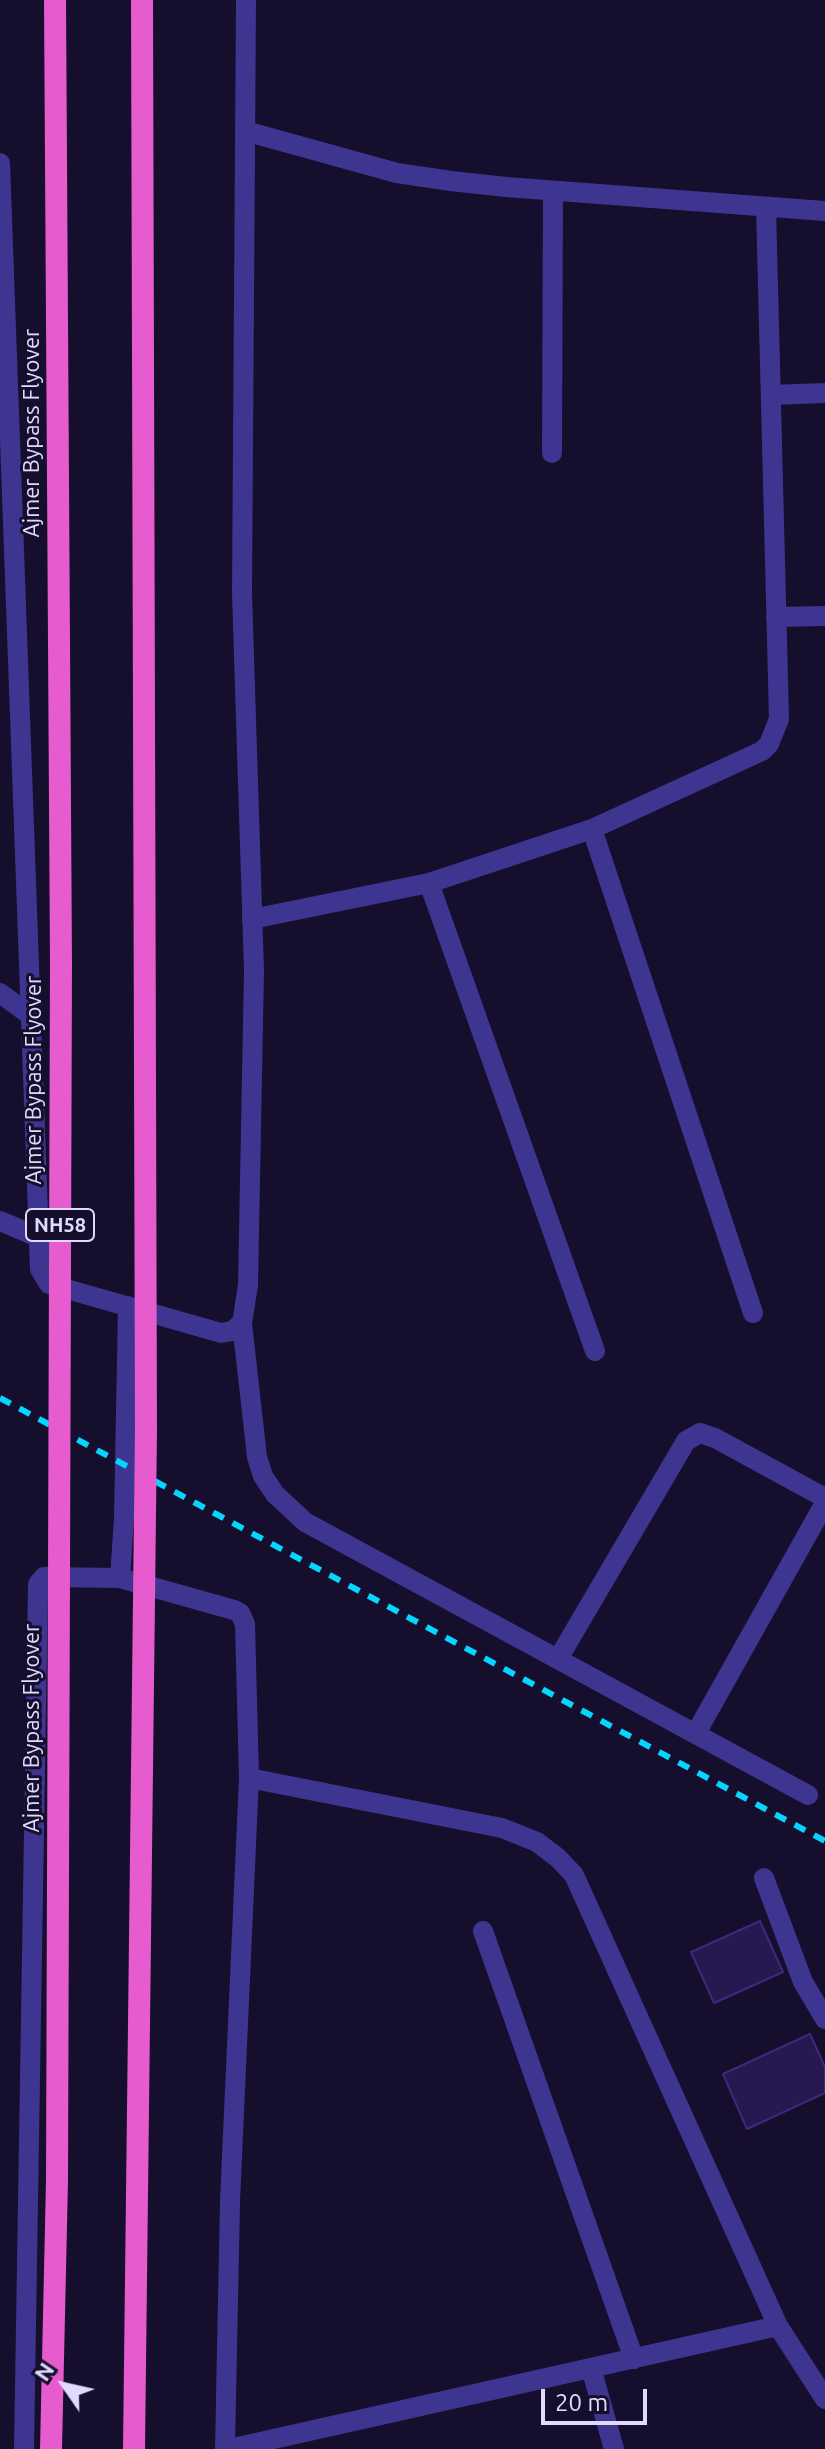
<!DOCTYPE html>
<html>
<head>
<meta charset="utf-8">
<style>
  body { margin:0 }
  #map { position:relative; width:825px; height:2449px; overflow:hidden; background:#160e2d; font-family:Ubuntu,sans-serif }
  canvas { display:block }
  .north { position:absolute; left:24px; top:2345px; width:80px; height:80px; -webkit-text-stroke:6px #160e2d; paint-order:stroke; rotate:304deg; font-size:22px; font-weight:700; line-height:32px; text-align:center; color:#e1daff }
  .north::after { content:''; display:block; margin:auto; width:28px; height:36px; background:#e1daff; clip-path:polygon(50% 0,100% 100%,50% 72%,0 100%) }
  .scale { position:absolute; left:541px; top:2389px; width:106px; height:36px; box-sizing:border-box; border:4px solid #e1daff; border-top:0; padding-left:10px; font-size:24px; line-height:28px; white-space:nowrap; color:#e1daff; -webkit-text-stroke:6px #160e2d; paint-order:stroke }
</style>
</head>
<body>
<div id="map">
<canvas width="825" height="2449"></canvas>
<div class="north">N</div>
<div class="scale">20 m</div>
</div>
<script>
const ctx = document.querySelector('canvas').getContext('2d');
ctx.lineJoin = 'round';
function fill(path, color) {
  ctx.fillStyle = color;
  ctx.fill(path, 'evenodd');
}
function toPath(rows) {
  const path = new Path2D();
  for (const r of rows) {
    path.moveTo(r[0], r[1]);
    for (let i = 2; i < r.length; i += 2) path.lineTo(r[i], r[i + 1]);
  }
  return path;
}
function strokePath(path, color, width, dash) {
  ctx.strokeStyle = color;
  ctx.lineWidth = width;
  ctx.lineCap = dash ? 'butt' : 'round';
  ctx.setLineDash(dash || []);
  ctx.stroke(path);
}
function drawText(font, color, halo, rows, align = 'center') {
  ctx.font = font + ' Ubuntu,sans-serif';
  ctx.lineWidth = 6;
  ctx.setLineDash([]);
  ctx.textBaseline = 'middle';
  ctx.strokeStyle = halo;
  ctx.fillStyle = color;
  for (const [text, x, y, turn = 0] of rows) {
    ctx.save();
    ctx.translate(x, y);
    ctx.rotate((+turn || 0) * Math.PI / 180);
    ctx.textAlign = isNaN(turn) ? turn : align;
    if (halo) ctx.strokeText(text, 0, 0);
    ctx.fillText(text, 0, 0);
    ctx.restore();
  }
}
const building = toPath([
  [760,1921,783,1972,714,2003,691,1952,760,1921],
  [810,2034,825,2067,825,2093,747,2129,723,2074,810,2034]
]);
fill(building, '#271850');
strokePath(building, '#3f287e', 2);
strokePath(toPath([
  [245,131,397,173,451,181,506,187,825,211],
  [771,395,825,393],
  [552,453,553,191],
  [776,617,825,616],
  [592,829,753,1313],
  [429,883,595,1351],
  [252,919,429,883,592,829,762,751,769,744,779,719,766,207],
  [0,993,30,1015],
  [0,1221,38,1237],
  [242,1323,257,1457,263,1476,275,1494,305,1522,808,1795],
  [558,1659,686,1441,700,1433,715,1438,825,1498],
  [696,1733,825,1503],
  [249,1778,502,1828,537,1842,558,1858,574,1875,778,2326,825,2399],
  [764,1878,803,1982,825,2019],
  [483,1931,634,2359],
  [591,2368,614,2449],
  [229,2449,778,2326]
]), '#3e3590', 20);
strokePath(toPath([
  [0,163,40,1269,49,1284,221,1333,232,1331,242,1323,248,1285,254,971,242,593,246,0],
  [120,1578,124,1518,128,1306],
  [24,2449,38,1584,44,1577,120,1578,234,1610,240,1613,245,1624,249,1778,230,2201,225,2449]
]), '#3e3590', 20);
strokePath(toPath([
  [0,1398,825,1841]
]), '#06d5ff', 6, [12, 10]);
strokePath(toPath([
  [51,2449,57,2181,61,962,55,0],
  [134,2449,146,1429,142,0]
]), '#e65bcd', 22);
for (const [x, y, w] of [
  [60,1225,68]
]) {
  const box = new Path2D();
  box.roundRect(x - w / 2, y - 16, w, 32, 6);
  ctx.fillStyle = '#160e2d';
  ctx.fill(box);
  strokePath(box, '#e1daff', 2);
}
drawText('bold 20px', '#e1daff', null, [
  ["NH58",60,1225]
]);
drawText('22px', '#e1daff', '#160e2d', [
  ["Ajmer Bypass Flyover",32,433,-90],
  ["Ajmer Bypass Flyover",34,1080,-90],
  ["Ajmer Bypass Flyover",32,1728,-90]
]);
</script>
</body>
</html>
